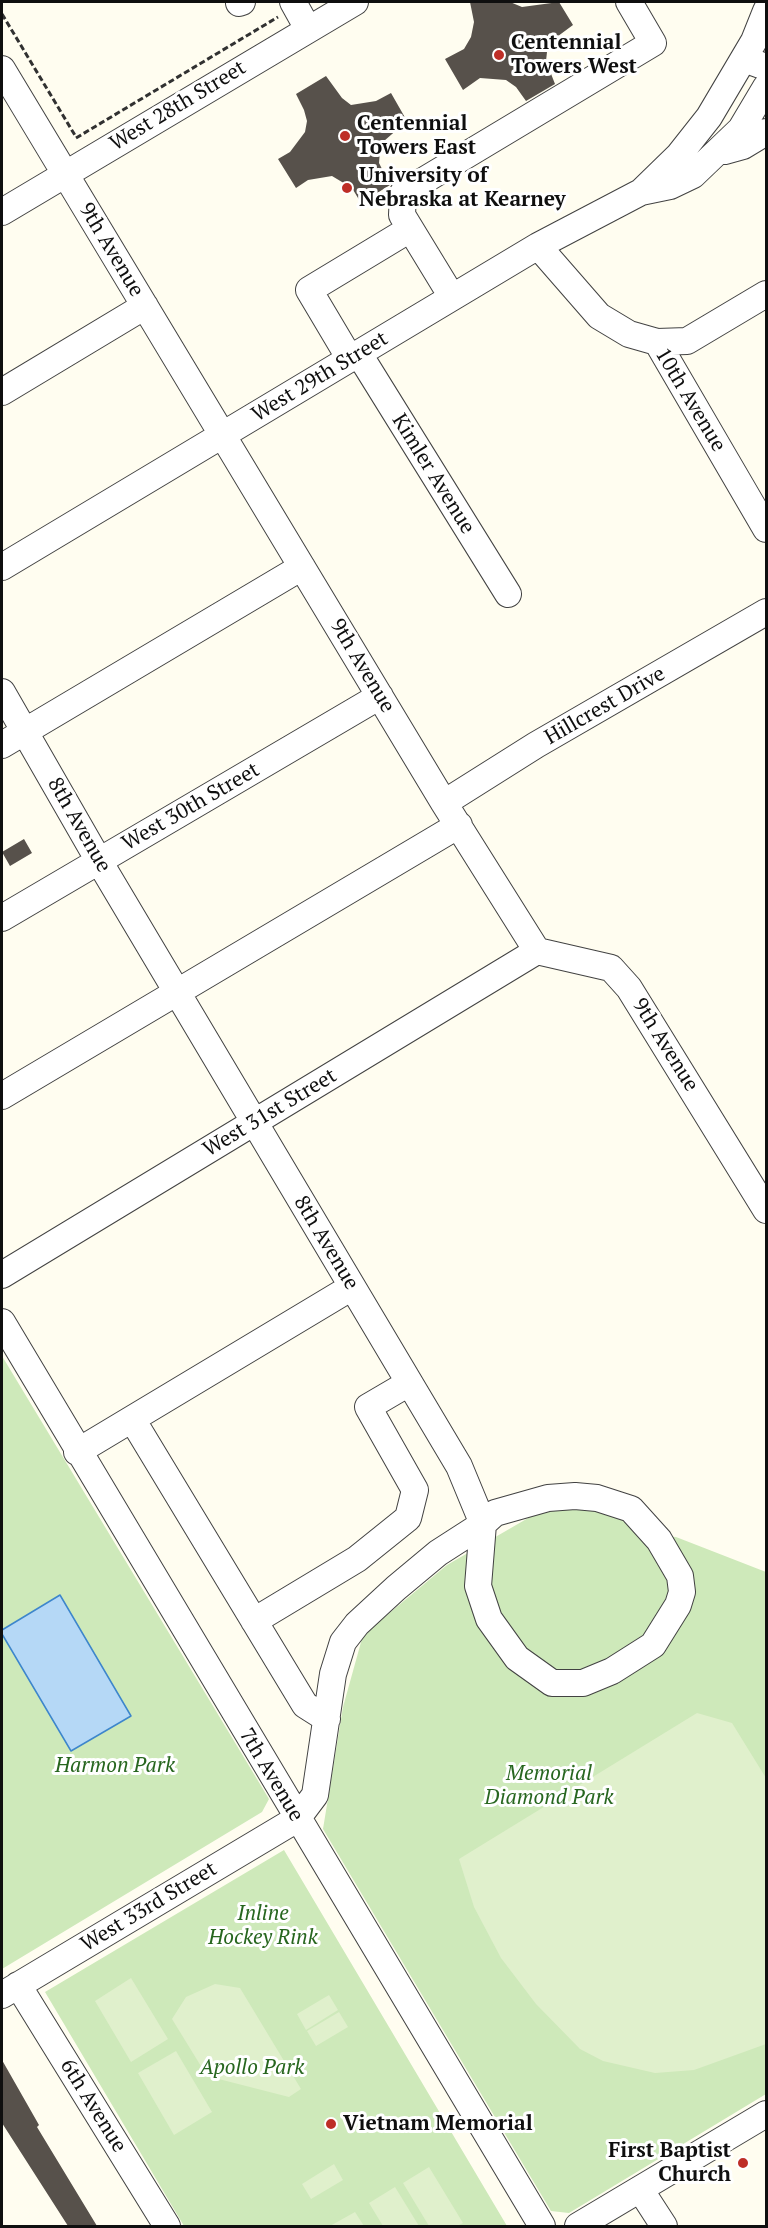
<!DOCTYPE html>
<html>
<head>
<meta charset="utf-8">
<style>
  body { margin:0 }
  #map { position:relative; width:768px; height:2228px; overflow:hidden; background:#fffdf0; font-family:"PT Serif",serif }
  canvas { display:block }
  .frame { position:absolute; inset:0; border:3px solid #0f0f0f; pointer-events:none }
</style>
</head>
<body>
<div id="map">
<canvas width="768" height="2228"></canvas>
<div class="frame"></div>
</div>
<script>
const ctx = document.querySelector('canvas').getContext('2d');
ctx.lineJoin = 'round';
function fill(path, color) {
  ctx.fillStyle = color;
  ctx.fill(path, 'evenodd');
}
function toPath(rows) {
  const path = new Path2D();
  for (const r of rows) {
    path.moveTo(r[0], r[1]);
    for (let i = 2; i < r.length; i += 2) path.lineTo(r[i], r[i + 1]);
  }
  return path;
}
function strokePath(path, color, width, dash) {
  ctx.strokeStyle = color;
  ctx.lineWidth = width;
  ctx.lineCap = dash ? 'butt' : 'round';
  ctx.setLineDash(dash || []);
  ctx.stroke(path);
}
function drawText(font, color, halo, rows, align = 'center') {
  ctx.font = font + ' "PT Serif",serif';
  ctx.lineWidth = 6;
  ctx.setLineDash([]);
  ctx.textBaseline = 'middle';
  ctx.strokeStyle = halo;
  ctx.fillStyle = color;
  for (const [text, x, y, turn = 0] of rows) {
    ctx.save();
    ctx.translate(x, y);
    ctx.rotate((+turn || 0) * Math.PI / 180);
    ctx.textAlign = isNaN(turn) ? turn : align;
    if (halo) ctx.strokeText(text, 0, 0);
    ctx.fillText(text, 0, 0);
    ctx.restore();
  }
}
fill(toPath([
  [2,1356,269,1799,262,1812,2,1969],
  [616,1509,655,1535,676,1537,766,1572,766,2094,569,2213,551,2211,323,1829,343,1707,363,1635,447,1565,542,1510],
  [284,1850,507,2226,184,2226,45,1992]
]), '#cee9ba');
fill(toPath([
  [697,1713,732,1723,766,1778,766,2044,694,2070,655,2073,603,2061,580,2049,536,2004,501,1958,474,1907,459,1859],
  [131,1978,168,2039,131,2062,95,2001],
  [215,1984,240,1988,301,2089,289,2097,207,2076,172,2019,186,1997],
  [329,1995,338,2010,306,2030,297,2014],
  [339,2012,348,2027,316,2046,307,2031],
  [176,2051,212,2112,174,2135,138,2073],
  [334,2164,343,2180,311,2199,302,2184],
  [429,2167,463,2223,457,2226,429,2226,403,2183],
  [395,2187,419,2226,383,2226,369,2203],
  [355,2212,364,2226,330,2226]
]), '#e0f0cc');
const water = toPath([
  [60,1595,131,1716,71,1751,2,1634,2,1630,60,1595]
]);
fill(water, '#b5d8f6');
strokePath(water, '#3d86cc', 1.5);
fill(toPath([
  [470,2,510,2,522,7,559,2,573,25,550,42,547,52,546,61,555,84,526,101,516,87,506,80,480,78,463,90,445,59,464,49,471,37,474,22],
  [326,76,342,98,351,105,376,101,391,93,407,121,384,141,380,151,379,163,390,185,361,203,352,188,332,176,308,180,296,188,278,159,290,152,305,132,307,121,304,110,296,94],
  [24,839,32,853,10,866,2,852],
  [2,2060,39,2125,37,2127,97,2226,68,2226,2,2123]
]), '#57514b');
const minor = toPath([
  [293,2,308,29],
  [239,3,242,2],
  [744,59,766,67],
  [2,69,444,803,537,951,611,968,629,988,766,1210],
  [725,151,743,146,766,132],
  [641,192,670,186,693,175,741,129,766,87],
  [2,212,355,2],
  [538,246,599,316,629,334,657,342,766,529],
  [452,297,402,215,403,193,653,43,629,2],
  [657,342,687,341,766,294],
  [359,354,508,594],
  [350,359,309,290,410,229],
  [2,392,145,306],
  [2,567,538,246,641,192,679,155,709,117,754,41,766,11],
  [2,692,99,861,459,1466,483,1524,478,1586,489,1619,517,1658,552,1683,583,1683,612,1671,653,1645,678,1605,682,1592,680,1576,659,1540,631,1509,597,1498,575,1496,548,1498,495,1513,483,1524,438,1553,396,1588,357,1624,343,1642,333,1674,315,1795,297,1819,2,1995],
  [2,745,302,567],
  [444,803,536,745,766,612],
  [2,918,380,696],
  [2,1096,459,825],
  [2,1275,537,951],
  [2,1322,542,2226],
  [132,1419,305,1705,327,1719],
  [77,1452,352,1287],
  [254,1621,357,1559,408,1518,415,1490,368,1407,409,1383],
  [18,1985,167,2226],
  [640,2189,664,2226],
  [578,2226,766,2114]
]);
strokePath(minor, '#424242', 28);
strokePath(toPath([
  [2,14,76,137],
  [76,138,278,17]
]), '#313131', 3, [6, 3]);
strokePath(minor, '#fff', 26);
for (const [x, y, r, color] of [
  [499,55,6,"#be2e27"],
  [345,136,6,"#be2e27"],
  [347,188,6,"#be2e27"],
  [331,2124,6,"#be2e27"],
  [743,2163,6,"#be2e27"]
]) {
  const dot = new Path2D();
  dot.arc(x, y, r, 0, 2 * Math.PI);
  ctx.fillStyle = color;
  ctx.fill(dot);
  strokePath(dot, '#fff', 2);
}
drawText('bold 21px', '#0f0f0f', '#fff', [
  ["Centennial",511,43],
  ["Towers West",511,67],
  ["Centennial",357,124],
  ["Towers East",357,148],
  ["University of",359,176],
  ["Nebraska at Kearney",359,200],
  ["Vietnam Memorial",343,2124],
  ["First Baptist",731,2151,"right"],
  ["Church",731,2175,"right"]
], 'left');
drawText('21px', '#0f0f0f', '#fff', [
  ["West 28th Street",178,106,-31],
  ["9th Avenue",111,250,59],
  ["West 29th Street",320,377,-31],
  ["10th Avenue",690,400,59],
  ["Kimler Avenue",433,474,58],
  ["9th Avenue",362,666,59],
  ["Hillcrest Drive",605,706,-30],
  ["West 30th Street",191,807,-30],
  ["8th Avenue",79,825,60],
  ["9th Avenue",665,1045,58],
  ["West 31st Street",270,1113,-31],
  ["8th Avenue",326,1243,59],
  ["7th Avenue",271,1775,59],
  ["West 33rd Street",149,1907,-31],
  ["6th Avenue",93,2106,58]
]);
drawText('italic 21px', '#27661f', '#fff', [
  ["Harmon Park",115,1766],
  ["Memorial",549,1774],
  ["Diamond Park",549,1798],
  ["Inline",263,1914],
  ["Hockey Rink",263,1938],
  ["Apollo Park",252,2068]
]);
</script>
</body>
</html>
